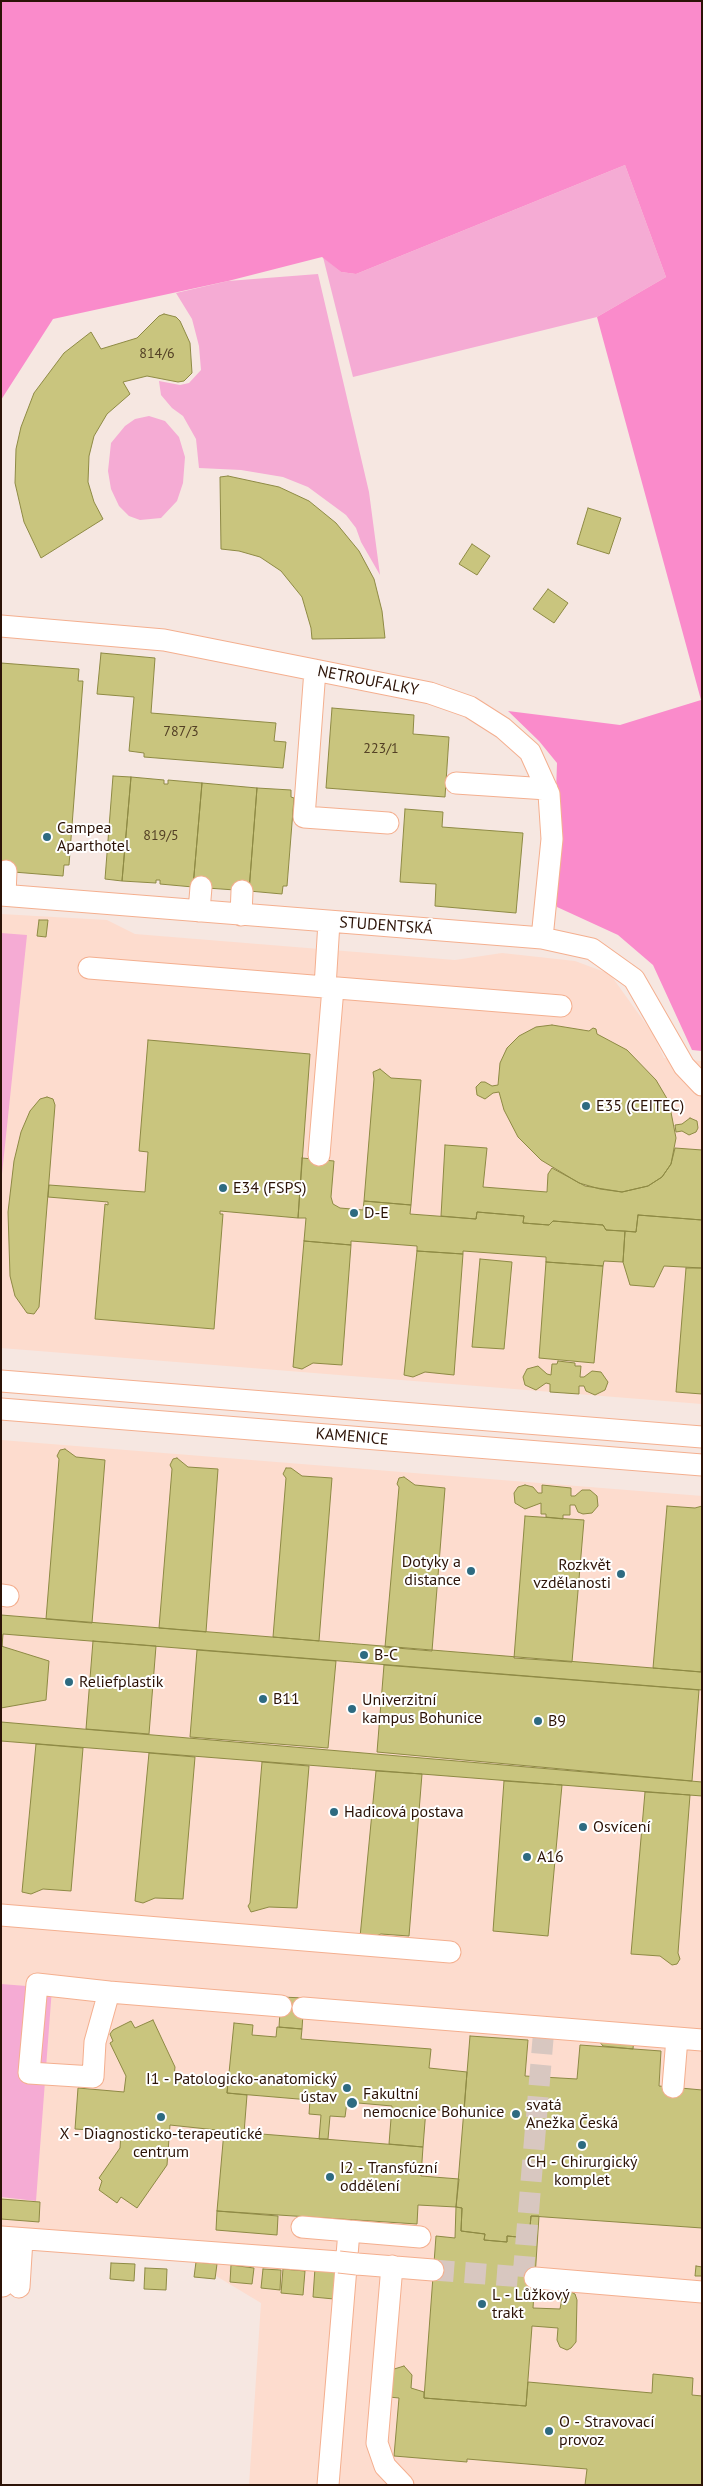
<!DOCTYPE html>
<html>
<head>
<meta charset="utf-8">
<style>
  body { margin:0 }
  #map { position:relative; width:703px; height:2486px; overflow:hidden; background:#f6e7e1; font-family:"PT Sans",sans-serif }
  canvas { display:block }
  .frame { position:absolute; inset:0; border:2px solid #2c1307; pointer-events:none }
</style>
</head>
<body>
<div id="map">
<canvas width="703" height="2486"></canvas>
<div class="frame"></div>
</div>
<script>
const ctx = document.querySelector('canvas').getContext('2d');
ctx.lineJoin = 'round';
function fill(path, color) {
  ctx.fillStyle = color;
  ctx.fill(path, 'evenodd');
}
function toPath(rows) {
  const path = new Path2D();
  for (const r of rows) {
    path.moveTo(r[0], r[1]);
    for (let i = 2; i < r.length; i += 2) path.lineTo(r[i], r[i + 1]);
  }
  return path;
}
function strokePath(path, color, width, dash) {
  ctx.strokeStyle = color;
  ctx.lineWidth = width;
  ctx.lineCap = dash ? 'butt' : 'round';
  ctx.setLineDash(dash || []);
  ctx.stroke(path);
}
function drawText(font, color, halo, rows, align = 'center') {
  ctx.font = font + ' "PT Sans",sans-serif';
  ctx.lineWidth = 4;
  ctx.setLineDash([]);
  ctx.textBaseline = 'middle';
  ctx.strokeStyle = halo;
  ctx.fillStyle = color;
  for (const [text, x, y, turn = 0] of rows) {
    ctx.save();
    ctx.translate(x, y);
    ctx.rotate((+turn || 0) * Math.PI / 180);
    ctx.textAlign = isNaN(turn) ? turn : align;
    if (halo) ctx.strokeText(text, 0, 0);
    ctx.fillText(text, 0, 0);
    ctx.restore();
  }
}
fill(toPath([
  [1,914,107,920,135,934,455,960,502,953,575,961,610,974,653,1034,664,1058,702,1061,702,1404,1,1348],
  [1,1440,702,1496,702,2485,249,2485,261,2303,158,2241,1,2228]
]), '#fddcce');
fill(toPath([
  [625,165,666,277,597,317,353,377,323,257,341,272,356,274],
  [318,274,369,492,380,575,361,542,356,528,346,515,308,487,283,477,241,470,199,468,196,439,183,416,172,408,161,395,159,381,180,385,189,383,201,370,199,346,192,319,176,293,228,281],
  [149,416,165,421,179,437,185,457,183,483,177,501,161,518,140,520,129,516,119,506,111,489,108,471,111,443,125,426,135,419],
  [1,933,27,935,2,1174,1,1174],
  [1,1984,52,1988,36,2201,1,2197]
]), '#f5abd4');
fill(toPath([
  [1,1,702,1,702,1051,692,1050,653,965,618,935,557,907,554,852,557,763,539,741,508,711,620,725,701,700,597,317,666,277,625,165,356,274,341,272,322,257,228,281,53,319,1,400]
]), '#fa8bcb');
const building = toPath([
  [164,314,176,317,180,321,190,343,192,373,184,381,178,382,147,376,123,382,130,394,107,414,94,436,89,456,88,482,94,502,103,519,41,558,24,522,15,483,16,449,21,427,34,393,64,353,91,332,101,349,137,338,159,316,164,314],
  [228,476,279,487,309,501,336,523,359,551,374,579,382,611,385,638,312,639,311,628,302,597,281,571,260,557,239,551,221,549,220,477,228,476],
  [588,508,621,518,609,554,577,544,588,508],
  [472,544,490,556,477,575,459,564,472,544],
  [548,589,568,603,554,623,533,609,548,589],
  [101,653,155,658,151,713,276,723,274,741,286,742,283,768,144,757,144,753,129,751,134,697,97,694,101,653],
  [1,663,79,669,78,681,83,681,69,865,64,865,63,876,1,871,1,663],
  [332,708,414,715,413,734,449,737,445,797,326,788,332,708],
  [113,776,131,777,122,881,105,879,113,776],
  [131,777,164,780,164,784,168,784,168,780,202,783,193,887,160,884,160,880,156,880,156,883,122,881,131,777],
  [202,783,257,788,249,891,193,887,202,783],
  [257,788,291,790,291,797,294,798,287,886,283,886,282,894,249,891,257,788],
  [405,809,443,812,442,827,523,833,516,913,435,906,436,884,400,882,405,809],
  [39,920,48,920,46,937,37,936,39,920],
  [552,1025,589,1031,593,1028,596,1029,597,1034,627,1050,656,1080,669,1102,676,1138,671,1164,662,1177,648,1186,622,1192,600,1189,579,1183,541,1160,518,1137,504,1110,499,1092,493,1093,485,1099,477,1095,476,1087,481,1082,485,1082,492,1086,498,1085,500,1063,507,1048,519,1036,536,1027,552,1025],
  [148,1040,310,1054,298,1218,220,1211,220,1214,223,1214,214,1329,95,1319,105,1204,108,1205,108,1202,48,1197,49,1185,145,1192,148,1152,139,1151,148,1040],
  [380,1069,391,1078,421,1080,411,1205,364,1201,374,1079,373,1072,380,1069],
  [47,1097,53,1099,55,1105,39,1307,34,1314,27,1313,15,1296,10,1276,8,1212,14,1161,21,1132,30,1111,40,1099,47,1097],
  [690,1118,697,1121,698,1128,696,1132,689,1135,682,1131,676,1132,675,1125,682,1124,690,1118],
  [445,1145,487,1148,483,1187,547,1192,548,1174,552,1168,585,1186,622,1192,648,1186,662,1177,671,1164,675,1148,702,1150,702,1220,638,1215,636,1232,606,1230,603,1225,553,1221,549,1225,523,1223,524,1216,477,1212,476,1219,441,1216,445,1145],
  [302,1158,334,1161,331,1197,333,1204,340,1208,363,1210,364,1201,411,1205,410,1214,476,1219,477,1212,524,1216,523,1223,549,1225,553,1221,603,1225,606,1230,625,1231,623,1262,604,1261,603,1266,546,1262,546,1257,463,1251,463,1254,417,1251,417,1246,351,1241,351,1245,304,1241,306,1218,298,1218,302,1158],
  [638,1215,702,1220,702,1268,664,1266,654,1287,630,1285,623,1262,625,1231,636,1232,638,1215],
  [304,1241,351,1245,342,1365,313,1363,302,1369,293,1367,304,1241],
  [417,1251,463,1254,454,1375,425,1372,413,1377,404,1375,417,1251],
  [480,1259,512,1262,504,1349,472,1347,480,1259],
  [546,1262,603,1266,594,1363,539,1358,546,1262],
  [686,1268,702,1268,702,1394,676,1392,686,1268],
  [558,1361,575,1363,575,1366,581,1366,580,1377,584,1377,592,1371,601,1372,608,1382,605,1390,595,1395,586,1391,584,1386,579,1386,579,1394,550,1392,550,1384,546,1383,536,1390,525,1385,523,1377,527,1369,538,1366,547,1374,551,1375,552,1364,557,1364,558,1361],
  [65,1449,76,1457,105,1460,92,1623,46,1619,59,1459,57,1456,60,1450,65,1449],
  [177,1458,188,1467,218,1469,206,1632,159,1628,172,1469,170,1465,173,1459,177,1458],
  [286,1468,291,1468,302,1476,332,1478,319,1641,273,1637,286,1478,283,1474,286,1468],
  [404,1477,415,1485,445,1488,432,1651,385,1647,399,1487,397,1484,399,1478,404,1477],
  [525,1485,533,1487,538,1493,542,1493,542,1485,571,1488,571,1496,575,1496,582,1490,590,1490,597,1496,598,1506,592,1513,583,1514,578,1512,575,1505,570,1505,570,1515,563,1515,563,1519,546,1517,546,1514,541,1514,541,1503,525,1509,515,1503,514,1493,518,1487,525,1485],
  [667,1506,695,1508,702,1506,701,1672,653,1668,667,1506],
  [525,1516,584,1520,572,1662,514,1658,525,1516],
  [1,1615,702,1672,702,1690,3,1634,2,1646,1,1615],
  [93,1641,156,1646,149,1734,86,1729,93,1641],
  [1,1646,49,1661,46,1700,1,1708,1,1646],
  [197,1650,336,1661,328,1748,190,1737,197,1650],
  [384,1665,699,1690,692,1781,377,1752,384,1665],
  [1,1722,702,1782,702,1796,1,1741,1,1722],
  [36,1744,83,1748,71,1891,43,1889,31,1894,22,1892,36,1744],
  [149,1753,195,1757,183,1899,155,1898,143,1903,135,1901,149,1753],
  [262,1762,309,1766,297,1908,269,1907,251,1912,248,1906,250,1903,262,1762],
  [376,1771,422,1774,409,1936,381,1934,368,1939,360,1937,376,1771],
  [504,1781,562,1785,548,1936,493,1931,504,1781],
  [645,1792,690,1795,678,1953,680,1959,677,1964,672,1965,660,1956,631,1954,645,1792],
  [281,1997,304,1998,302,2029,279,2027,281,1997],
  [153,2020,175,2067,174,2077,228,2082,227,2093,247,2095,244,2133,170,2125,167,2165,137,2208,121,2197,117,2203,99,2190,102,2181,99,2178,120,2148,121,2132,75,2129,78,2088,124,2092,126,2076,110,2043,113,2041,110,2034,113,2030,131,2021,135,2028,153,2020],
  [234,2023,253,2025,252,2035,276,2037,277,2027,302,2029,301,2039,431,2049,429,2068,467,2072,464,2112,426,2109,423,2147,389,2144,392,2106,347,2102,345,2117,330,2116,328,2139,319,2139,321,2115,309,2114,310,2100,227,2093,234,2023],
  [470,2036,528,2040,525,2076,577,2079,580,2045,661,2051,659,2086,702,2090,702,2228,531,2216,529,2238,507,2236,507,2242,484,2240,485,2234,461,2231,462,2208,456,2207,470,2036],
  [634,2038,633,2049,603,2046,598,2040,634,2038],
  [224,2131,423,2147,421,2176,459,2179,456,2207,418,2205,417,2224,217,2211,224,2131],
  [1,2199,40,2202,39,2222,1,2219,1,2199],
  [456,2207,462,2208,461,2231,485,2234,484,2240,507,2242,507,2236,529,2238,531,2216,539,2216,533,2308,560,2309,563,2292,569,2291,575,2294,577,2300,576,2342,571,2348,567,2350,560,2347,557,2340,558,2328,532,2326,526,2406,424,2398,436,2236,455,2238,456,2207],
  [217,2211,278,2216,277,2235,216,2230,217,2211],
  [196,2262,217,2264,215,2279,194,2277,196,2262],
  [111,2263,135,2264,134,2281,110,2279,111,2263],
  [231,2265,254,2268,252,2284,230,2282,231,2265],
  [696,2266,702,2267,702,2276,695,2276,696,2266],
  [145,2268,167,2269,166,2290,144,2289,145,2268],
  [315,2268,336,2270,334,2299,313,2297,315,2268],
  [263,2269,281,2270,280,2290,261,2288,263,2269],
  [283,2269,305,2271,303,2295,281,2293,283,2269],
  [404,2366,412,2375,411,2388,424,2392,424,2398,526,2406,528,2382,652,2393,653,2374,693,2378,692,2395,702,2396,702,2485,585,2485,587,2469,467,2459,467,2462,394,2456,399,2398,389,2397,391,2370,404,2366]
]);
fill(building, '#c9c57e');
strokePath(building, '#8e8a44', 1);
strokePath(toPath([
  [433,2270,535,2278],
  [523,2277,544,2027]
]), '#d8c7c0', 21, [21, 11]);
const minor = toPath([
  [1,626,164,640,430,693,470,707,503,728,530,752,549,794,552,839,542,938],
  [315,670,304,817,388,823],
  [456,783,547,789],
  [1,895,542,938,592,949,634,979,684,1066,702,1085],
  [5,895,6,871],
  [199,911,201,887],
  [241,915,242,891],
  [89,968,561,1006],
  [325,987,329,922],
  [319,1155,333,988],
  [1,1381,702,1437],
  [1,1409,702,1465],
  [1,1595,8,1596],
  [1,1915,450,1952],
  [109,1992,37,1984,29,2073,93,2077,95,2042,109,1992,281,2006],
  [303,2008,702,2040],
  [673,2087,677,2038],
  [302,2227,349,2231,328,2485],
  [349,2231,420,2237],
  [1,2237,339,2262],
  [357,2264,433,2270],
  [392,2266,377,2443,385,2466,403,2485],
  [535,2278,702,2292],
  [3,2286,6,2238],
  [19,2287,22,2239]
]);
strokePath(minor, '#f4af8f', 23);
strokePath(minor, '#fff', 21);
const minorBridge = toPath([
  [339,2262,357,2264]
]);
strokePath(minorBridge, '#f4af8f', 23, []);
strokePath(minorBridge, '#fff', 21);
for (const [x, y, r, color] of [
  [47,837,5,"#2e6b81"],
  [586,1106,5,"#2e6b81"],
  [223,1188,5,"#2e6b81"],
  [354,1213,5,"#2e6b81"],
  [471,1571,5,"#2e6b81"],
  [621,1574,5,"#2e6b81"],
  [364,1655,5,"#2e6b81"],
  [69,1682,5,"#2e6b81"],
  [263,1699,5,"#2e6b81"],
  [352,1709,5,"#2e6b81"],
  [538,1721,5,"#2e6b81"],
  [334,1812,5,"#2e6b81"],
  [583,1827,5,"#2e6b81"],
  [527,1857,5,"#2e6b81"],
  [347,2088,5,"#2e6b81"],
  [352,2103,6,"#2e6b81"],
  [516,2114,5,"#2e6b81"],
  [161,2117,5,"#2e6b81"],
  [582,2145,5,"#2e6b81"],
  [330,2177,5,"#2e6b81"],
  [482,2304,5,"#2e6b81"],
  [549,2431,5,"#2e6b81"]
]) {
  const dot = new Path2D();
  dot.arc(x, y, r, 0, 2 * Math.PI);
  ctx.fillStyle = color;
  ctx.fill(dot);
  strokePath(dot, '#fff', 2);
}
drawText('14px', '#534025', null, [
  ["814/6",157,354],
  ["787/3",181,732],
  ["223/1",381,749],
  ["819/5",161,836]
]);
drawText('16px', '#2c1307', '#fff', [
  ["NETROUFALKY",368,681,11],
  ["STUDENTSKÁ",386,926,4],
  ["KAMENICE",352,1437,5]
]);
drawText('16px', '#2c1307', '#fff', [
  ["Campea",57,828],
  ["Aparthotel",57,846],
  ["E35 (CEITEC)",596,1106],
  ["E34 (FSPS)",233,1188],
  ["D-E",364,1213],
  ["Dotyky a",461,1562,"right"],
  ["distance",461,1580,"right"],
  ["Rozkvět",611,1565,"right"],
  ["vzdělanosti",611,1583,"right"],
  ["B-C",374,1655],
  ["Reliefplastik",79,1682],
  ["B11",273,1699],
  ["Univerzitní",362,1700],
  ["kampus Bohunice",362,1718],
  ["B9",548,1721],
  ["Hadicová postava",344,1812],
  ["Osvícení",593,1827],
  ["A16",537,1857],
  ["I1 - Patologicko-anatomický",337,2079,"right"],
  ["ústav",337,2097,"right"],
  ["Fakultní",363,2094],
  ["nemocnice Bohunice",363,2112],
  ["svatá",526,2105],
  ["Anežka Česká",526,2123],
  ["X - Diagnosticko-terapeutické",161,2134,"center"],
  ["centrum",161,2152,"center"],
  ["CH - Chirurgický",582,2162,"center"],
  ["komplet",582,2180,"center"],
  ["I2 - Transfúzní",340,2168],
  ["oddělení",340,2186],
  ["L - Lůžkový",492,2295],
  ["trakt",492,2313],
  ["O - Stravovací",559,2422],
  ["provoz",559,2440]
], 'left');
</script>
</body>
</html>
